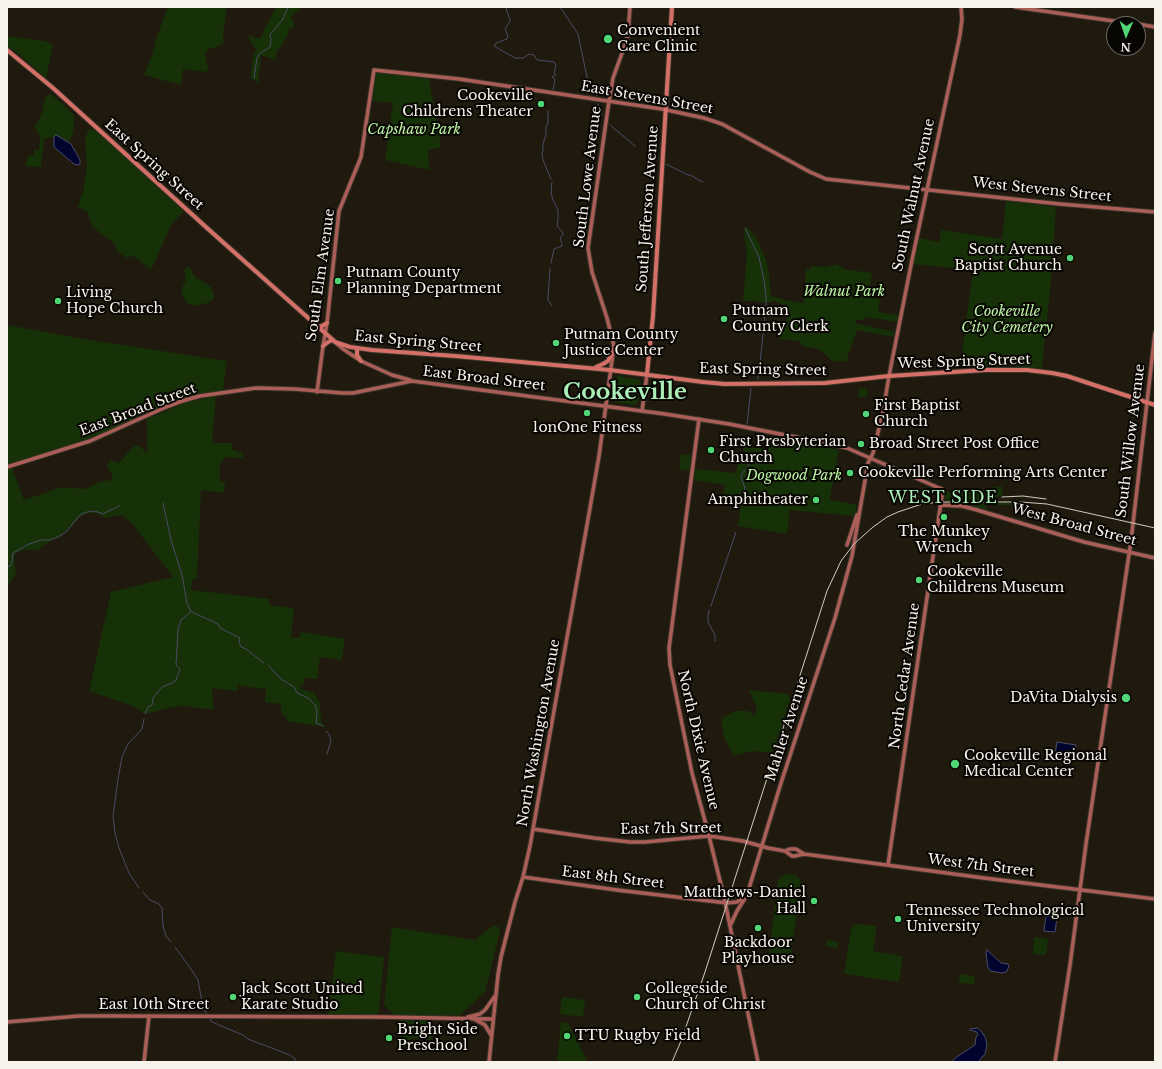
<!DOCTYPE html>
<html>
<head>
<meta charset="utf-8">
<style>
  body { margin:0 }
  #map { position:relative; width:1162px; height:1069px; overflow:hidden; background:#201a0e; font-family:"Libre Baskerville",serif }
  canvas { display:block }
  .frame { position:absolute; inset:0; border:8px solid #f7f3eb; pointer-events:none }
  .north { position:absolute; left:1106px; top:16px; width:40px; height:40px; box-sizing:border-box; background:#080603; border:1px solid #686560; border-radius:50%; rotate:182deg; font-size:11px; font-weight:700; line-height:16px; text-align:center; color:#f7f3eb }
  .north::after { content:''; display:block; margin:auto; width:14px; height:18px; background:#50d674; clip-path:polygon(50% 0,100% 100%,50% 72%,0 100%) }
</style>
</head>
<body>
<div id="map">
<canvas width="1162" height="1069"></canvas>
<div class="frame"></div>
<div class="north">N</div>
</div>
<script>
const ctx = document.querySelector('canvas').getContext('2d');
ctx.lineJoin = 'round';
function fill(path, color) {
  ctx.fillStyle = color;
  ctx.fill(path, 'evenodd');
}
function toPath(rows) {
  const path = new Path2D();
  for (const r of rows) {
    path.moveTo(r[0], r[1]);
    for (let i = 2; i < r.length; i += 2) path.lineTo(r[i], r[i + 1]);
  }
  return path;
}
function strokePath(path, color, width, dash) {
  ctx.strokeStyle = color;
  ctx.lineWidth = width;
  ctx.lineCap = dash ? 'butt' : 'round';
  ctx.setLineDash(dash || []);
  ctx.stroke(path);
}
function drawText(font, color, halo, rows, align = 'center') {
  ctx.font = font + ' "Libre Baskerville",serif';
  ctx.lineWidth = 4;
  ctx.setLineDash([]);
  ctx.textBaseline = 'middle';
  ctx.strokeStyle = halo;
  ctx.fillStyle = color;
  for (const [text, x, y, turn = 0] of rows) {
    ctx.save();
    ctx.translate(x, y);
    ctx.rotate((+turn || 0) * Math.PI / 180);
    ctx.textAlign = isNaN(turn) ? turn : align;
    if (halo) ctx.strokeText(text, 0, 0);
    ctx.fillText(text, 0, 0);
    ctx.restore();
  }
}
fill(toPath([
  [168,7,227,7,223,33,224,43,214,48,208,49,205,55,208,68,207,72,183,69,181,85,144,75,152,55,156,39],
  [276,7,302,7,291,17,295,27,288,30,288,34,280,49,277,49,276,60,261,55,258,83,251,78,251,73,253,58,256,49,248,37,252,36,256,38,261,38,264,30],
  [7,36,45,41,53,45,46,78,20,55,7,46],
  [377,72,427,77,429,79,441,147,428,150,429,170,385,160,393,103,372,101,375,75],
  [51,94,74,115,74,128,72,136,68,143,54,136,54,137,44,139,41,167,26,166,28,156,34,155,34,150,39,150,40,137,34,126,39,121,41,115,45,99,47,95],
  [91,129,96,130,184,211,171,225,153,266,150,269,132,255,127,258,117,251,115,244,99,232,92,226,88,213,84,209,78,208,84,187,87,165,85,140,88,131],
  [1006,201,1056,207,1051,281,1042,368,1008,366,960,368,973,270,913,264,919,238,939,242,941,230,1002,239],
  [747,227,756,237,766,260,769,275,771,296,785,300,803,303,806,270,811,268,811,266,826,267,836,264,843,268,842,269,872,273,868,297,880,299,878,312,898,315,897,322,866,317,863,320,856,320,855,323,895,332,893,337,857,330,846,362,832,361,820,350,803,346,799,341,779,339,786,320,788,312,787,306,774,301,767,303,755,301,743,301,747,255,744,231],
  [190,266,193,274,196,278,202,281,211,287,213,293,214,298,211,302,194,306,188,304,183,297,181,290,186,280,184,269],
  [7,325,90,340,227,361,223,390,203,393,179,400,107,432,73,445,7,465],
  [618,376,637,379,641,382,638,402,634,405,616,402,612,399,615,379],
  [859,388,867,389,867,397,858,397],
  [216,396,212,443,232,443,232,449,243,454,243,458,226,457,220,464,220,481,225,482,224,493,201,490,197,579,192,579,191,590,269,599,269,605,294,608,291,638,300,638,301,632,345,639,342,660,320,657,317,679,305,678,304,685,299,685,301,689,314,693,320,703,321,722,326,727,286,721,286,717,281,713,281,704,265,702,266,687,261,689,238,685,237,691,212,688,214,710,184,706,173,707,145,714,133,706,89,691,111,592,173,577,131,522,121,515,105,518,97,513,87,513,82,515,67,531,59,537,50,541,38,550,23,550,16,553,14,557,16,574,10,583,7,584,7,469,12,467,24,500,62,487,84,489,100,482,111,480,113,476,107,467,110,460,119,463,126,455,134,446,140,446,147,454,147,419,185,403],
  [770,436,839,450,830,498,831,500,857,505,855,516,790,510,787,534,738,526,741,504,722,501,725,485,694,480,695,469,736,473,738,461,742,461,744,446,768,449],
  [681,454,691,455,689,471,679,469],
  [1002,486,1003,493,1001,496,996,497,997,501,948,501,946,500,945,497,946,492,965,493],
  [955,502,988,503,1024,503,1023,505,1017,506,1014,506,1014,505,986,505,986,508,988,509,987,510],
  [749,690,789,694,790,700,776,743,772,753,752,751,734,756,724,738,721,719,734,711,748,711,755,716,757,709],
  [786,874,796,875,798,877,801,882,790,964,768,961,778,880,784,875],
  [857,924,877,926,873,951,903,956,899,982,844,974,851,929,853,925],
  [493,926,499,927,500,931,485,992,460,1015,395,1015,384,1005,392,927,475,940],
  [1034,937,1048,939,1046,955,1033,954],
  [827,940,839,942,838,948,826,946],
  [336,951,383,957,384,959,379,1010,377,1014,374,1015,328,1015],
  [960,974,975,976,974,984,959,983],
  [562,997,585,1000,583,1017,561,1014,560,1013],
  [398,1020,432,1021,431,1040,411,1038,410,1048,396,1047],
  [561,1022,568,1023,588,1062,557,1062]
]), '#163007');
const water = toPath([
  [56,135,71,144,80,160,80,164,78,165,74,164,54,147,54,137,56,135],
  [1057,742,1076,745,1074,757,1055,755,1057,742],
  [1046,916,1057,917,1055,932,1044,931,1046,916],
  [987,950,1001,963,1008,964,1009,967,1006,972,1002,973,991,971,988,968,986,953,986,951,987,950],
  [977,1028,981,1031,985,1037,987,1045,985,1054,978,1062,952,1062,955,1058,975,1045,976,1037,978,1035,977,1032,970,1030,970,1029,977,1028]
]);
fill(water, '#00042f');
strokePath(water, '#4a4c67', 1);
strokePath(toPath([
  [506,7,507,12,510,19,510,21,505,29,508,36,507,39,496,43,494,46,515,58,523,58,529,54,534,55,537,60,554,62,556,66,554,73,556,75,552,77,555,79,553,91],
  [560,7,578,34,587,77,597,96],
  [254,78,257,58,259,54,270,47,271,40,270,35,283,19,288,7],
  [598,104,602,115],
  [548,111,548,123,546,127,546,134,543,144,543,150,542,153,543,160,551,179],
  [610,125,635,146],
  [666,164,686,174,692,176,699,180,703,182],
  [745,228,759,257,764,280,766,296,766,306,760,363],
  [551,263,554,249,562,246,562,244,560,238,563,235,563,233,557,226,558,219,558,210,553,200,551,193,552,182],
  [550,268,548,297,548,300,552,306],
  [758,379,759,367],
  [747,424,751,388],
  [740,498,744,493,745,488,741,477,743,472,746,470,749,465,745,457],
  [7,567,10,566,12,562,13,553,29,544,41,540,50,540,58,537,66,532,80,515,87,512,95,511,103,514,119,506],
  [711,606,736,532],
  [709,610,708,616,708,622,715,635,715,641],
  [192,612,218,624,220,628,240,638,239,642,241,647,246,649,264,663],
  [268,665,281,679,294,687,297,693,308,698,316,706,317,714,316,723,323,726],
  [145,714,148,707,152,705,153,698,162,687,172,683,176,680,180,669,176,665,178,630,181,620,191,612,187,603,182,575,171,540,163,503],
  [326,731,329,734,331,741,327,754],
  [139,888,129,873,119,848,115,833,113,816,118,779,122,757,128,744,142,729,144,719],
  [143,892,150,900,159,904,162,908,163,926,166,936,171,942],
  [175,947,191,969,198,980,203,1008,207,1014],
  [210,1019,212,1022,243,1035,248,1039,290,1055,295,1059,295,1062]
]), '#4a4c67', 1);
const secondary = toPath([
  [1015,7,1135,24],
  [1138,24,1155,27],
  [336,343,343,349,361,361,392,375,410,380],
  [317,392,323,346,327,323,339,211,361,157,374,70,459,79,662,109,704,118,722,124,810,172,826,179,1060,204,1155,212],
  [642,411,647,374],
  [699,419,671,633,669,648,670,665,692,773,709,836,724,897,758,1062],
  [7,467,90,441,166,407,182,401,200,396,256,388,294,389,342,393,353,393,412,381,665,414,729,424,821,442,847,448,939,488,942,489,942,495,888,865],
  [941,505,962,506,977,510,1084,542,1155,558],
  [847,545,857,515],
  [533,829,594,838,630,842,645,842,709,836,743,841,768,848,785,851],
  [804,854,796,849,790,849,785,851,792,856,795,856,804,854,984,878,1155,899],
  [523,877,617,890,727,903,737,902,744,897],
  [730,926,737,911,747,895,781,783,835,618,852,556,868,463,873,453,883,412,889,376,912,260,960,35,962,19,961,7],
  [468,1017,480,1014,485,1010,495,996],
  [474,1019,485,1025,491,1035],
  [7,1022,79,1016,115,1016,381,1017,493,1019],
  [144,1062,149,1016],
  [489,1062,498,975,501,957,515,902,523,877,530,846,590,508,599,456,614,346,607,318,592,272,588,248,609,101,613,78,625,45,628,34,630,7],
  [1055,1062,1070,965,1086,844,1131,541,1155,333]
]);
const primary = toPath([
  [7,50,53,88,207,228,333,340,335,342,350,347,372,350,455,356,610,370,703,382,725,384,825,383,889,376,985,370,1027,370,1052,373,1067,376,1155,405],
  [318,327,322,326,327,323],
  [323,346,328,342,333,340],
  [357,349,357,355,361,361],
  [596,367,603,364,608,361,613,350],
  [647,374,653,316,672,7]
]);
strokePath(secondary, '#3a3429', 5.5);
strokePath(primary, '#3a3429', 6);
strokePath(secondary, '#ab5e58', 3.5);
strokePath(primary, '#d47068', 4);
strokePath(toPath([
  [1002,497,1023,496,1046,499],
  [672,1062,681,1041,705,972,827,591,841,561,854,544,873,527,887,517,898,512,922,504,941,502,1021,502,1047,504,1155,528]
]), '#d0ccc3', 1);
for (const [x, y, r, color] of [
  [608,39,5,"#50d674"],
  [541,104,4,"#50d674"],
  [1070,258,4,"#50d674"],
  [338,281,4,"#50d674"],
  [58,301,4,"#50d674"],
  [724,319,4,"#50d674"],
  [556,343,4,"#50d674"],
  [587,413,4,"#50d674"],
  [866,414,4,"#50d674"],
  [861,444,4,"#50d674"],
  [711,450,4,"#50d674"],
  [850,473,4,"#50d674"],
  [816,500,4,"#50d674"],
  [944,517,4,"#50d674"],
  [919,580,4,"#50d674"],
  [1126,698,5,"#50d674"],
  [955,764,5,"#50d674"],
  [814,901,4,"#50d674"],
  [898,919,4,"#50d674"],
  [758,928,4,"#50d674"],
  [233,997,4,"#50d674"],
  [637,997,4,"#50d674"],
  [567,1036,4,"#50d674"],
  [389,1038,4,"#50d674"]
]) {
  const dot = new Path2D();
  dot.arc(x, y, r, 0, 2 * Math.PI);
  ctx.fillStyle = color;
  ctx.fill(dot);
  strokePath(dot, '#080603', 1.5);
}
drawText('14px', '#f7f3eb', '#080603', [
  ["Convenient",617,31],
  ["Care Clinic",617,47],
  ["Cookeville",533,96,"right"],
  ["Childrens Theater",533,112,"right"],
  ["Scott Avenue",1062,250,"right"],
  ["Baptist Church",1062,266,"right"],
  ["Putnam County",346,273],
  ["Planning Department",346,289],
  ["Living",66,293],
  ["Hope Church",66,309],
  ["Putnam",732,311],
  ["County Clerk",732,327],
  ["Putnam County",564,335],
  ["Justice Center",564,351],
  ["First Baptist",874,406],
  ["Church",874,422],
  ["1onOne Fitness",587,428,"center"],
  ["First Presbyterian",719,442],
  ["Church",719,458],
  ["Broad Street Post Office",869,444],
  ["Cookeville Performing Arts Center",858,473],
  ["Amphitheater",808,500,"right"],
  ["The Munkey",944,532,"center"],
  ["Wrench",944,548,"center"],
  ["Cookeville",927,572],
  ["Childrens Museum",927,588],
  ["DaVita Dialysis",1117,698,"right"],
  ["Cookeville Regional",964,756],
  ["Medical Center",964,772],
  ["Matthews-Daniel",806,893,"right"],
  ["Hall",806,909,"right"],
  ["Tennessee Technological",906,911],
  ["University",906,927],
  ["Backdoor",758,943,"center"],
  ["Playhouse",758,959,"center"],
  ["Jack Scott United",241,989],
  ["Karate Studio",241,1005],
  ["Collegeside",645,989],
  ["Church of Christ",645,1005],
  ["Bright Side",397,1030],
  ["Preschool",397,1046],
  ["TTU Rugby Field",575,1036]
], 'left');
drawText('14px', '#f7f3eb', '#080603', [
  ["East Stevens Street",647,98,10],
  ["East Spring Street",154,165,42],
  ["South Lowe Avenue",588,177,-83],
  ["West Stevens Street",1042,190,6],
  ["South Walnut Avenue",914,195,-78],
  ["South Jefferson Avenue",648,209,-86],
  ["South Elm Avenue",321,275,-82],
  ["East Spring Street",418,342,5],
  ["West Spring Street",964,362,-2],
  ["East Spring Street",763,370,1],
  ["East Broad Street",484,379,7],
  ["East Broad Street",138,410,-21],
  ["South Willow Avenue",1131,441,-83],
  ["West Broad Street",1074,525,15],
  ["North Cedar Avenue",905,676,-82],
  ["Mahler Avenue",787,729,-72],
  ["North Washington Avenue",539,733,-80],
  ["North Dixie Avenue",698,740,77],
  ["East 7th Street",671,829,-1],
  ["West 7th Street",981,866,7],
  ["East 8th Street",613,878,7],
  ["East 10th Street",154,1005]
]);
drawText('italic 14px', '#bbf2a3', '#080603', [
  ["Capshaw Park",414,130],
  ["Walnut Park",844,292],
  ["Cookeville",1007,312],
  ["City Cemetery",1007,328],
  ["Dogwood Park",794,476]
]);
ctx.letterSpacing = '1px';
drawText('16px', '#abedb6', '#080603', [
  ["WEST SIDE",943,498]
]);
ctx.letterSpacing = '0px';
drawText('bold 22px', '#abedb6', '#080603', [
  ["Cookeville",625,393]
]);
</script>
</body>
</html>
